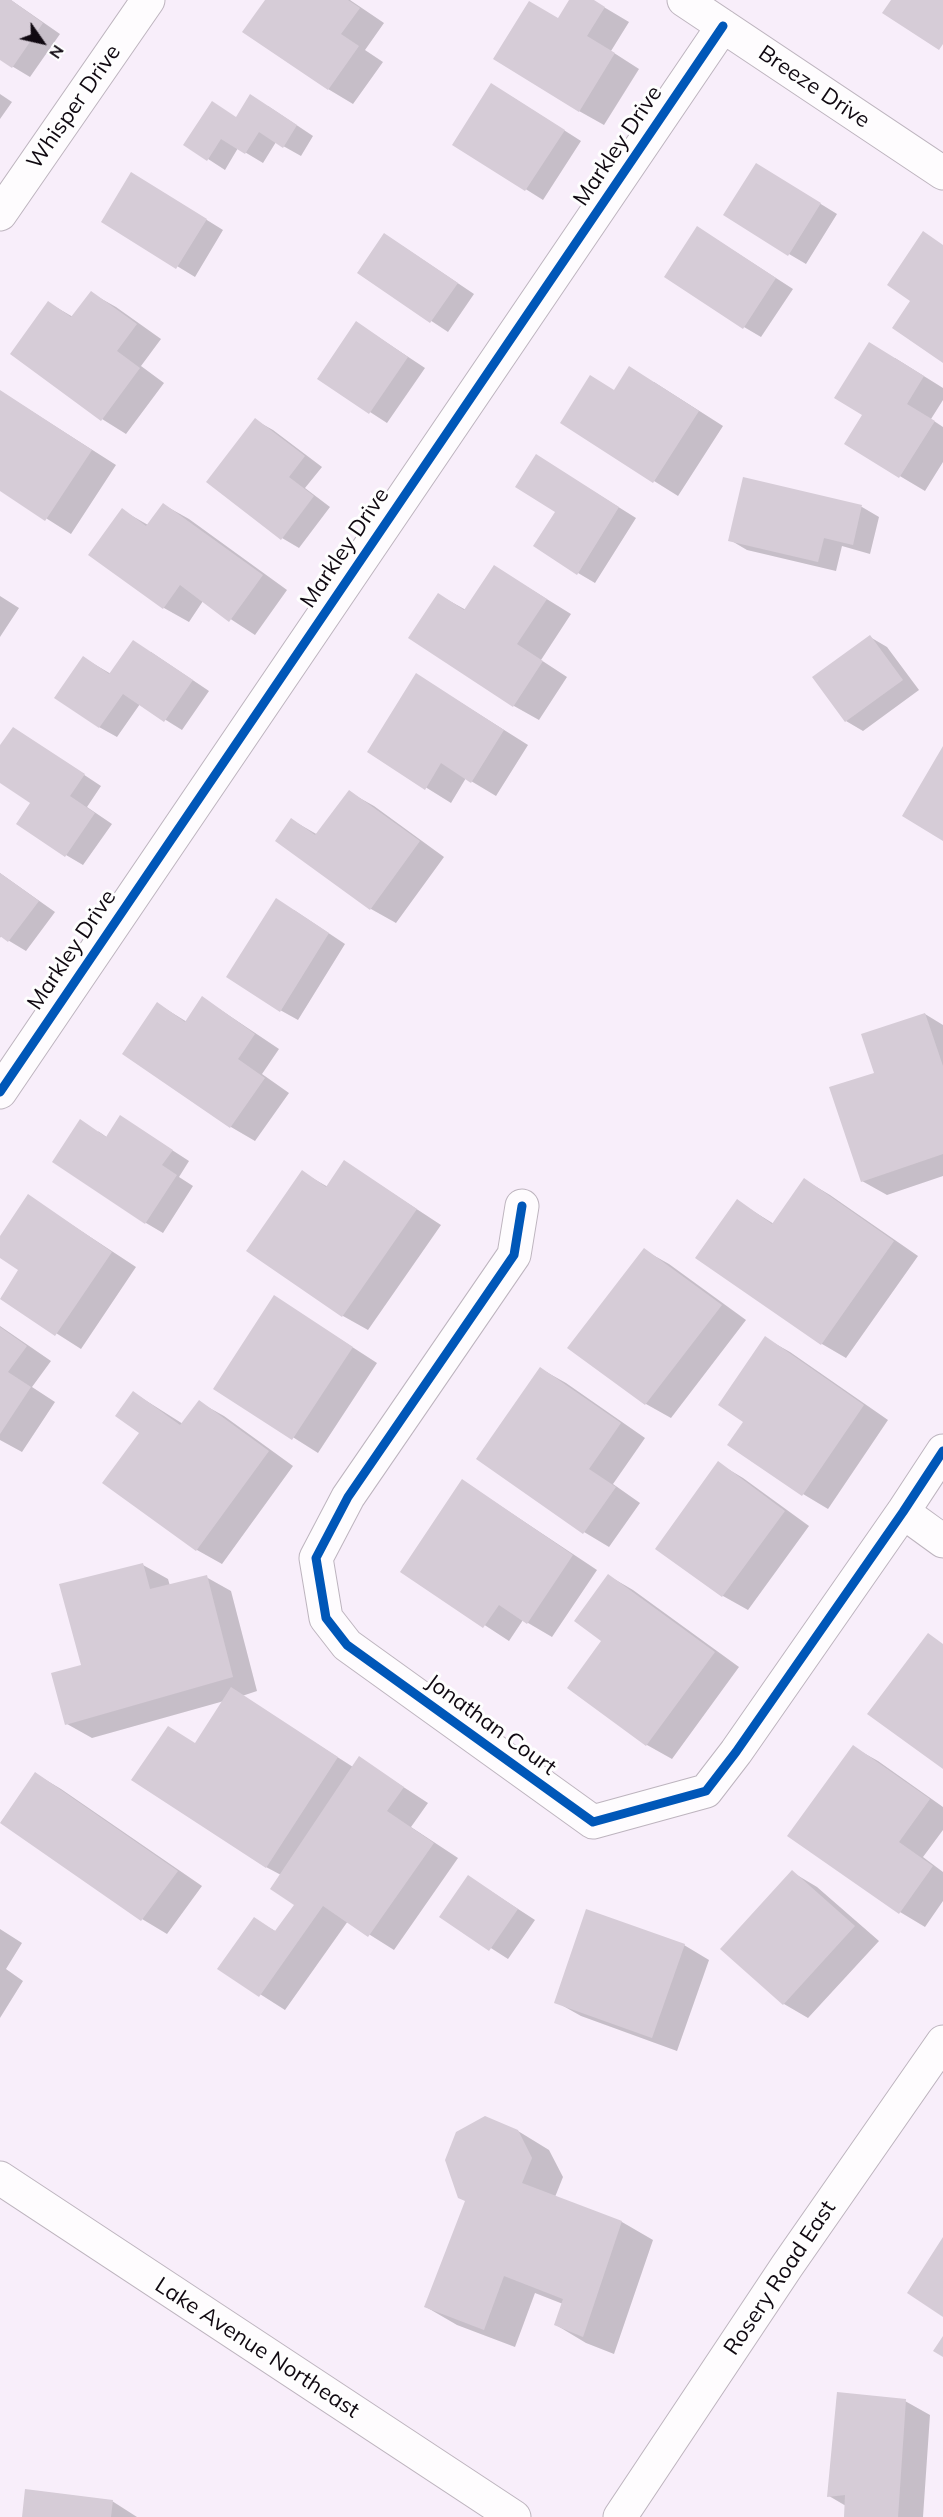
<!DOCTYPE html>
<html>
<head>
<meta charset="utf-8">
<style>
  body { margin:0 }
  #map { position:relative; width:943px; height:2517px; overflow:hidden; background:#f8eefa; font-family:Mulish,sans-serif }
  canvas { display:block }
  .north { position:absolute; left:12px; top:12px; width:60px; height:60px; -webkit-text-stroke:4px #fefefe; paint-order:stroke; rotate:124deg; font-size:16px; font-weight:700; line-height:24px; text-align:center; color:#100911 }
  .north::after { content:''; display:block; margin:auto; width:21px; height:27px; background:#100911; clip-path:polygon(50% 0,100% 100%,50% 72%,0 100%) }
</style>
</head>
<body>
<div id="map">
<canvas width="943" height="2517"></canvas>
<div class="north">N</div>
</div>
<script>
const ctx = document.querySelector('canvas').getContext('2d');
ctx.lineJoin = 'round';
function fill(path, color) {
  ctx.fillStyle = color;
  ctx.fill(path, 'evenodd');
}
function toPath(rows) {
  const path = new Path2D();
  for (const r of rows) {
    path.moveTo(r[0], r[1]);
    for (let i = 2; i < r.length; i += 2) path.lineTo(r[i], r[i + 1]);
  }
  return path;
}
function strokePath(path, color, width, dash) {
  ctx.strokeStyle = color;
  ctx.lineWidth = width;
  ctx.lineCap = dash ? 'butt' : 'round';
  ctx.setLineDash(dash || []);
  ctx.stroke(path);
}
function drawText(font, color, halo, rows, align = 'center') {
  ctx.font = font + ' Mulish,sans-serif';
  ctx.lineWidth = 6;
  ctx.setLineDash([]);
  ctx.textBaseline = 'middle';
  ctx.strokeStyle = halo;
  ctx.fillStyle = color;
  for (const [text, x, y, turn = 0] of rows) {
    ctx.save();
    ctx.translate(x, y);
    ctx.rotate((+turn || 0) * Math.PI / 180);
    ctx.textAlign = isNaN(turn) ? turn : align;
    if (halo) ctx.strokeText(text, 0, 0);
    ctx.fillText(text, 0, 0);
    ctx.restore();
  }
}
fill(toPath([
  [0,0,11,0,60,34,30,77,0,59],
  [267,0,350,0,384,23,365,50,383,62,353,104,328,89],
  [571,0,592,0,629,22,611,51,639,69,604,125,579,111,559,20],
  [0,94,12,102,0,119],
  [509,95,581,141,543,200,454,144],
  [268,106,313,136,301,156,276,142,263,163,238,148,225,170,185,144,237,118],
  [774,175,837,214,806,264,789,254],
  [149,184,223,230,195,277,103,221],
  [714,238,793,289,761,337,744,327],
  [401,245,474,294,448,332,359,273],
  [91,293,116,307,161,339,141,366,164,383,126,434,102,419,49,303,73,317],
  [357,323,425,368,387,423,319,379],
  [895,358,943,388,943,400,931,419,943,427,943,462,925,491,846,444],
  [654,382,723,426,678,496,654,481],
  [0,391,116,465,71,534,0,489],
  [255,420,273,430,322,467,305,488,330,507,299,548,282,538],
  [553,466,636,518,595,583,578,573,557,512],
  [744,479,862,507,879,517,870,554,842,546,836,571,747,550,730,540],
  [164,505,189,519,287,590,255,635,203,601,189,622,164,608,122,510,148,525],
  [495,567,571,614,541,660,567,677,539,720,514,706,439,595,466,610],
  [0,596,19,608,0,637],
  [870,637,887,647,919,690,863,731,846,721],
  [151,652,209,691,182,730,140,704,117,737,99,727,84,658,111,674],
  [417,675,528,745,496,796,466,778,451,803,369,752],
  [30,739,101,786,87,807,112,824,83,865,66,855,32,803,0,781,0,748],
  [349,792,374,806,444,857,396,923,371,909,277,841,292,820,318,835],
  [0,873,55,912,26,951,1,936,0,938],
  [294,910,345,944,298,1020,280,1010],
  [203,998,279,1049,262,1074,289,1093,255,1141,231,1127,158,1004,187,1022],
  [925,1014,943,1025,943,1176,887,1195,862,1181,876,1074],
  [121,1117,189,1161,179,1177,193,1186,163,1233,146,1223,98,1131,108,1138],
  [345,1162,441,1225,368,1330,343,1316,248,1251,302,1172,328,1187],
  [805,1180,830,1195,918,1256,846,1358,822,1344,737,1201,774,1224],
  [28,1196,136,1267,81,1349,1,1298,20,1269,0,1256,0,1238],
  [644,1250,669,1264,746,1320,671,1418,646,1404,570,1348],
  [275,1297,377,1363,318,1453,215,1388],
  [0,1326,51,1361,32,1387,55,1402,22,1452,0,1440],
  [765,1338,790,1352,888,1420,828,1509,803,1494,745,1421],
  [541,1369,566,1383,645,1438,613,1484,640,1503,609,1547,584,1532,478,1459],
  [134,1393,183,1424,199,1402,224,1416,293,1466,222,1564,197,1550,105,1483,141,1432],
  [718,1463,743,1478,809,1526,748,1610,723,1596,657,1549],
  [463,1481,597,1570,552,1637,523,1620,509,1641,402,1571],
  [143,1565,168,1579,170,1586,206,1577,231,1591,257,1691,242,1696,353,1767,359,1758,428,1803,411,1827,458,1858,394,1950,348,1921,285,2010,219,1968,254,1919,277,1932,296,1905,281,1875,266,1867,196,1744,224,1701,92,1738,67,1724,82,1667],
  [609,1576,633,1590,739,1667,672,1759,647,1745,569,1688,603,1640],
  [853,1747,878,1761,943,1807,943,1830,923,1857,943,1872,943,1901,925,1927,900,1912],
  [36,1774,61,1789,202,1886,167,1934,142,1919,1,1822],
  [792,1872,817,1887,879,1941,808,2018,784,2004],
  [469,1877,535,1920,508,1959,441,1916],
  [0,1929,22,1943,6,1969,23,1981,0,2018],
  [684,1945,709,1960,677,2051,581,2016,556,2002],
  [518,2131,549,2150,563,2177,555,2197,622,2222,653,2240,614,2354,586,2343,556,2325,563,2304,535,2293,515,2347,457,2325,426,2307],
  [905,2401,930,2415,923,2517,845,2517,846,2506,829,2496],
  [112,2501,137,2517,24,2517]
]), '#0003');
fill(toPath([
  [0,0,11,0,43,23,12,68,0,60],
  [265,0,348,0,360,8,341,34,359,46,328,90,242,32],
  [569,0,594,0,605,7,587,36,615,53,579,112,493,59,529,1,558,18],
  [891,0,943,0,943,44,939,50,882,13],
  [491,83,565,130,525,191,452,145],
  [250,94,297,125,283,148,259,132,245,154,221,139,207,161,183,145,212,101,236,117],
  [756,163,821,203,788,256,723,215],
  [131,172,207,219,176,269,101,222],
  [697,226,776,278,743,329,664,277],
  [923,231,943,245,943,363,892,328,910,301,887,285],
  [384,233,458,283,430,323,357,273],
  [91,291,137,324,117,351,140,368,101,421,10,354,48,301,71,317],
  [356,321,408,357,369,414,317,379],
  [869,342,924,376,907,404,935,421,899,478,844,444,862,415,834,398],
  [629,366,699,411,653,483,560,423,590,375,614,390],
  [0,390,92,450,45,521,0,491],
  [255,418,305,456,289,477,314,496,281,540,206,482],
  [536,454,619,507,577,575,533,546,555,512,515,487],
  [743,477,862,505,853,545,824,538,818,562,728,541],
  [163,503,263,575,229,622,180,585,163,609,88,555,122,508,146,526],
  [494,565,547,599,517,644,543,661,513,707,408,638,438,593,464,610],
  [870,635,903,680,845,722,812,677],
  [133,640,193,680,164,722,123,694,99,728,54,698,83,656,109,674],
  [416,673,504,730,471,783,441,763,425,790,367,752],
  [13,727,85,774,70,796,95,813,65,857,16,824,30,803,0,783,0,745],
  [943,746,943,841,902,816],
  [349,790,420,841,370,910,275,841,291,818,315,835],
  [0,873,39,901,8,942,0,936],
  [276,898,329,933,280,1012,226,977],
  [202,996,255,1034,238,1059,265,1078,230,1128,122,1054,157,1002,185,1022],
  [925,1013,943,1066,943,1154,861,1182,829,1087,874,1073,861,1034],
  [120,1115,173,1150,162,1165,177,1175,145,1224,52,1162,80,1119,106,1137],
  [344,1160,417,1209,342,1317,246,1251,302,1170,326,1187],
  [804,1178,894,1241,821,1345,695,1258,737,1199,772,1224],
  [28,1194,112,1252,55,1336,0,1299,18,1270,0,1258,0,1236],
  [644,1248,722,1305,645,1405,567,1348],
  [274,1295,353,1347,292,1440,213,1389],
  [0,1327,27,1346,8,1372,31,1387,0,1434],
  [765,1336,864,1405,802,1496,727,1445,743,1422,718,1405],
  [540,1367,621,1423,589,1469,616,1487,583,1534,476,1459],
  [133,1391,180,1425,199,1400,269,1451,196,1551,102,1483,139,1433,115,1416],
  [718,1461,785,1511,722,1597,655,1549],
  [462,1479,573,1555,527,1624,499,1605,483,1628,400,1572],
  [143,1563,150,1589,207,1575,233,1677,65,1725,51,1673,81,1665,59,1584],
  [608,1574,715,1652,646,1746,567,1688,601,1641,574,1621],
  [928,1633,943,1644,943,1769,867,1714],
  [231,1687,338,1757,266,1868,131,1780,168,1726,195,1743],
  [853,1745,930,1799,899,1842,933,1866,899,1914,787,1836],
  [359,1756,404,1787,387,1811,434,1843,368,1937,323,1906,259,1997,217,1969,254,1917,275,1931,294,1905,270,1889],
  [35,1772,178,1871,141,1921,0,1823],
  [792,1870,855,1926,783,2005,720,1949],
  [468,1875,518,1909,489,1951,439,1917],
  [586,1909,685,1944,652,2038,554,2003],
  [485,2116,518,2130,532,2158,522,2183,622,2221,583,2337,554,2325,563,2299,504,2276,484,2330,424,2307,465,2201,458,2198,445,2160,456,2132],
  [943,2237,943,2317,907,2293],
  [943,2336,943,2357,933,2351],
  [837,2392,906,2399,898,2517,844,2517,845,2495,827,2497],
  [25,2489,113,2500,111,2517,22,2517]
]), '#d6ccd7');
const minor = toPath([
  [684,0,943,173],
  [0,214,148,0],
  [0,1092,723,26],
  [522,1206,514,1255,348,1497,316,1558,326,1618,347,1645,593,1822,706,1791,736,1752,903,1512,943,1451],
  [903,1512,943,1541],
  [0,2178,514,2517],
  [620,2517,787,2266,943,2042]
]);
strokePath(minor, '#bdb4be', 35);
strokePath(minor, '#fefcfe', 33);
strokePath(toPath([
  [0,1092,723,26],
  [522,1206,514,1255,348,1497,316,1558,326,1618,347,1645,593,1822,706,1791,736,1752,903,1512,943,1451]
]), '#0057b8', 9);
drawText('22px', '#100911', '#fefefe', [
  ["Breeze Drive",814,87,34],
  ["Whisper Drive",74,107,-55],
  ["Markley Drive",618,146,-56],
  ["Markley Drive",345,548,-56],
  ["Markley Drive",72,950,-56],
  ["Jonathan Court",491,1725,36],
  ["Rosery Road East",780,2278,-56],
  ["Lake Avenue Northeast",257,2348,33]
]);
</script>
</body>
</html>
